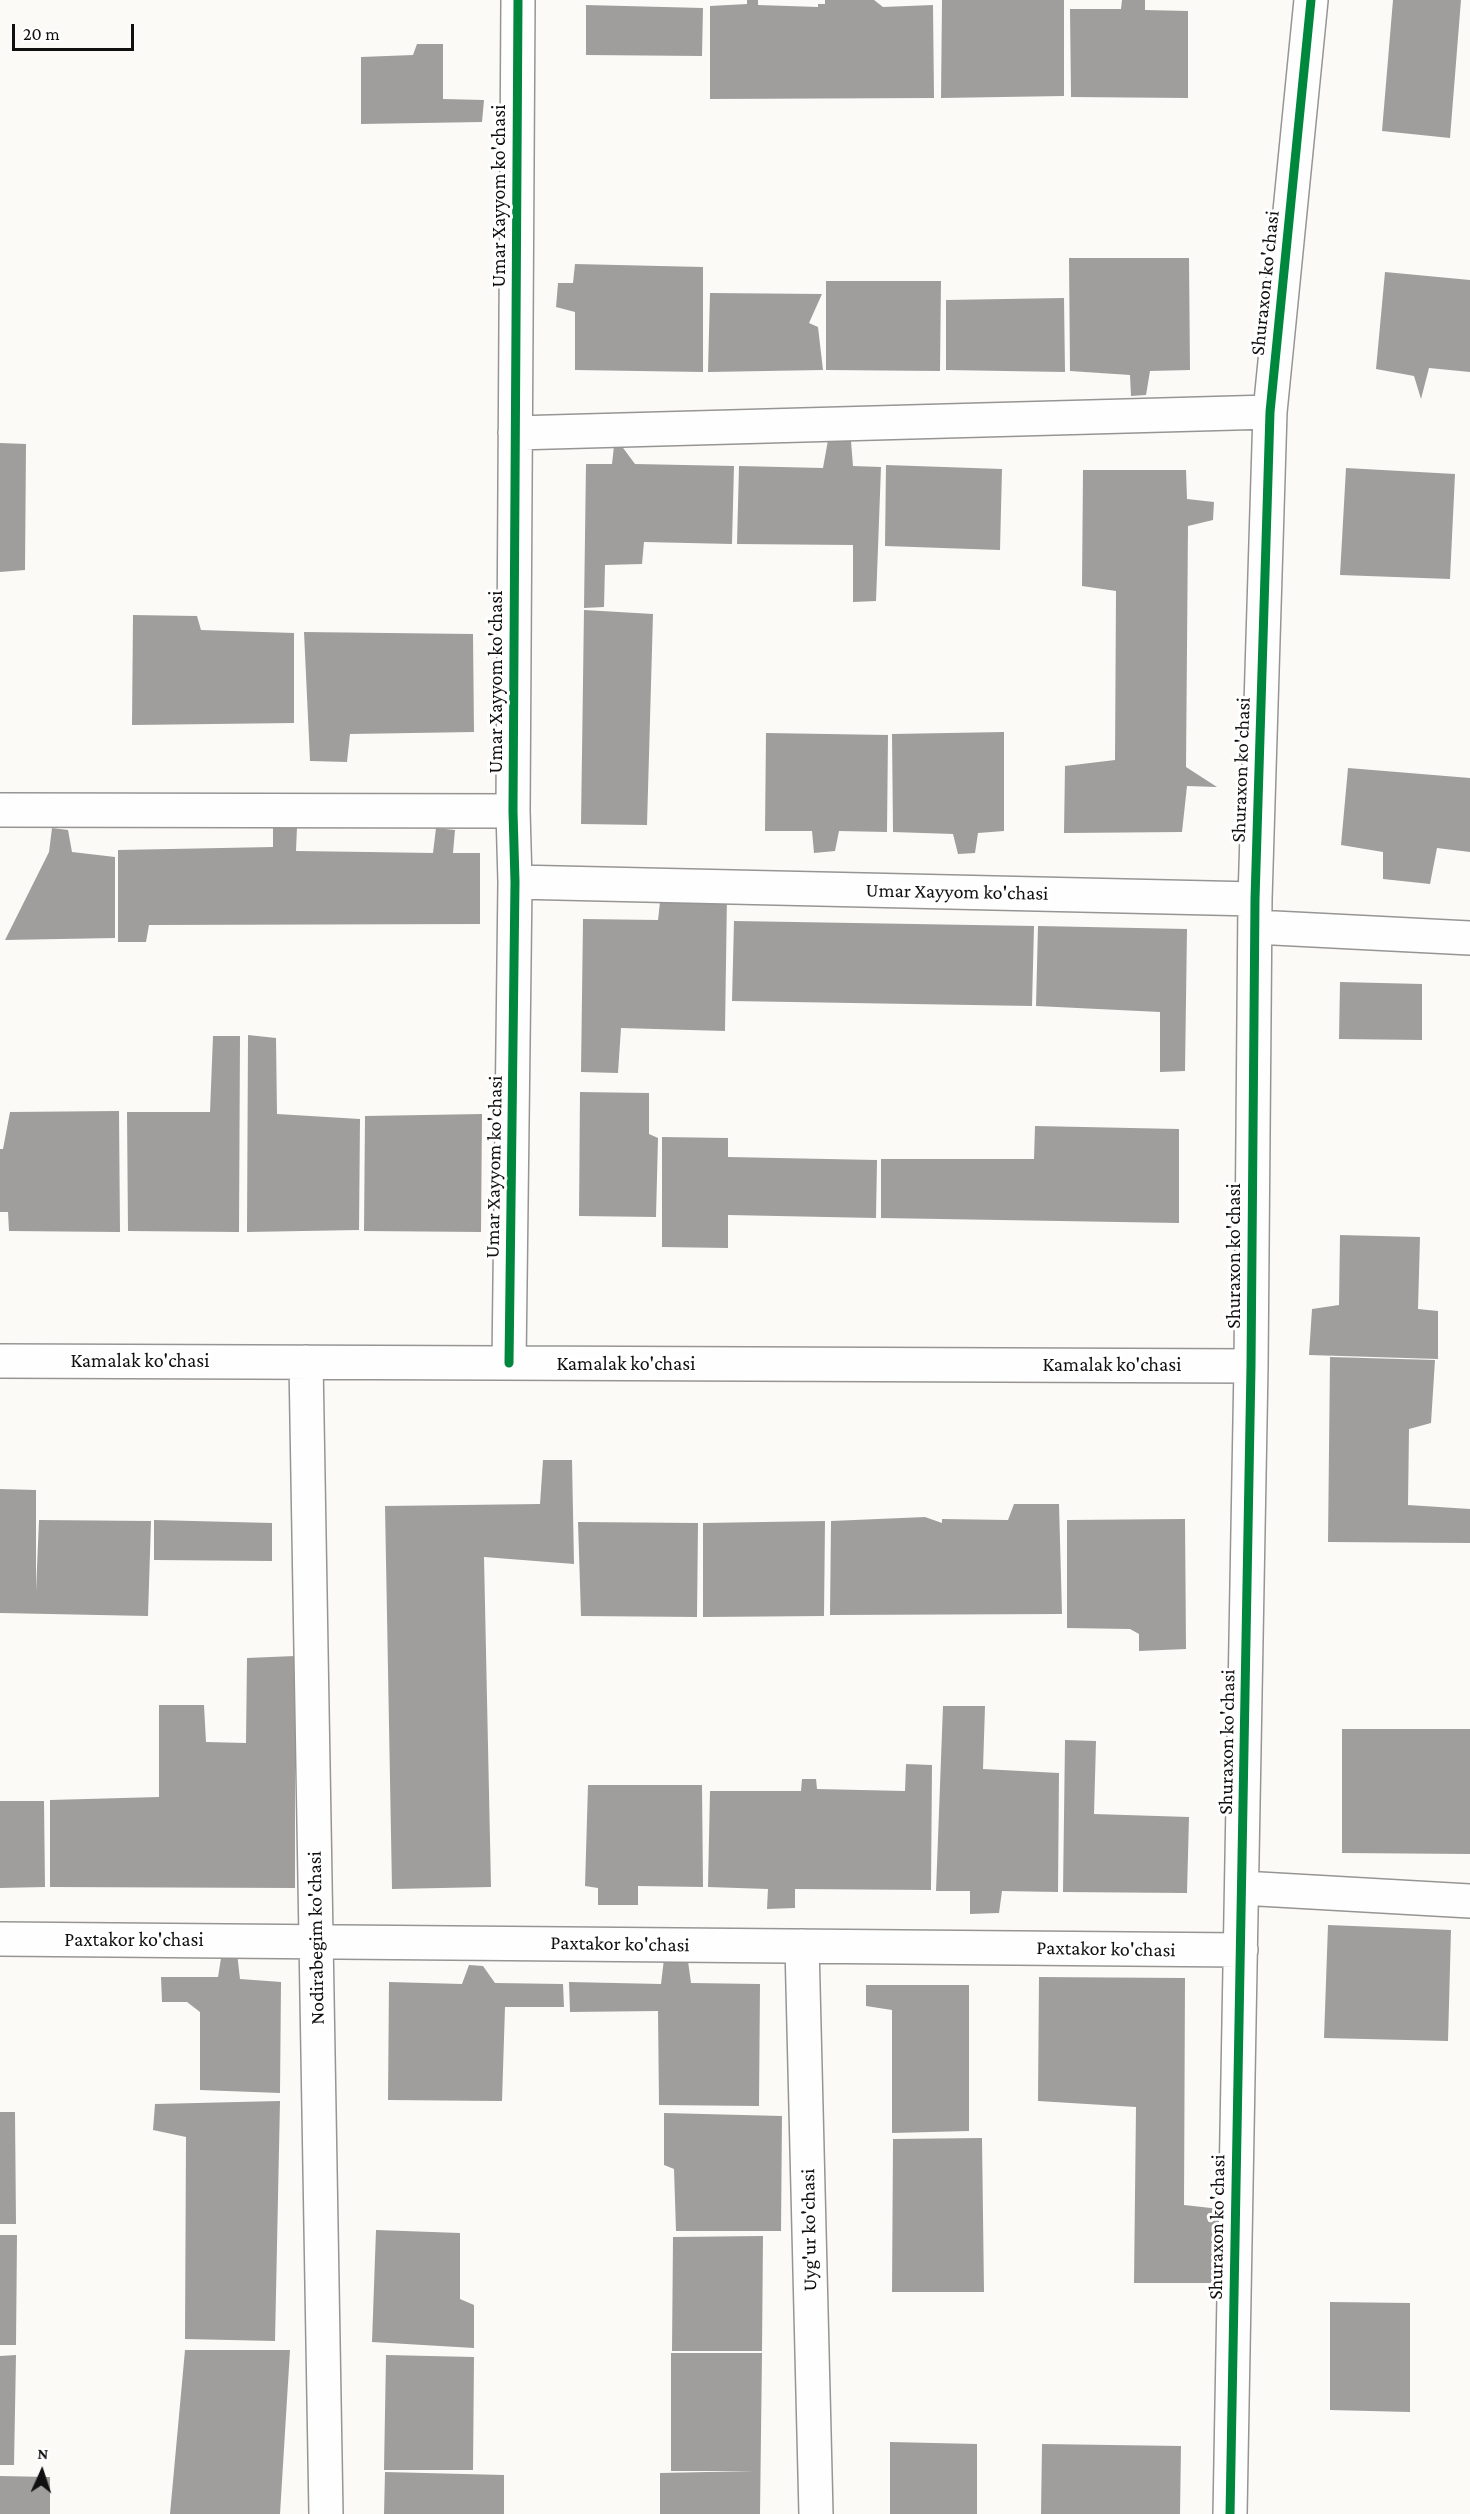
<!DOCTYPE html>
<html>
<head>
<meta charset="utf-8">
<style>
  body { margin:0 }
  #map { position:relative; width:1470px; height:2514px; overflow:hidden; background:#fcfaf7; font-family:"Crimson Pro",serif }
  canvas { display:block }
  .north { position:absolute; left:12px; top:2442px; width:60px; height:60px; -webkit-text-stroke:4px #fff; paint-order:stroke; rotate:3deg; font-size:16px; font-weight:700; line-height:24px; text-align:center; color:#101010 }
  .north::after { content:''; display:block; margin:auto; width:21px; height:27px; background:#101010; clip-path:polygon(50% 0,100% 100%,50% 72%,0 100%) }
  .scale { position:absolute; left:12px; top:24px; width:122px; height:27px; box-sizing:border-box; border:3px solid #101010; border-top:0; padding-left:8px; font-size:18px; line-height:21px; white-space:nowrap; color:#101010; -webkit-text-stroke:4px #fff; paint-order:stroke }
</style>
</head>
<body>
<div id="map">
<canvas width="1470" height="2514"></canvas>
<div class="north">N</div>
<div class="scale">20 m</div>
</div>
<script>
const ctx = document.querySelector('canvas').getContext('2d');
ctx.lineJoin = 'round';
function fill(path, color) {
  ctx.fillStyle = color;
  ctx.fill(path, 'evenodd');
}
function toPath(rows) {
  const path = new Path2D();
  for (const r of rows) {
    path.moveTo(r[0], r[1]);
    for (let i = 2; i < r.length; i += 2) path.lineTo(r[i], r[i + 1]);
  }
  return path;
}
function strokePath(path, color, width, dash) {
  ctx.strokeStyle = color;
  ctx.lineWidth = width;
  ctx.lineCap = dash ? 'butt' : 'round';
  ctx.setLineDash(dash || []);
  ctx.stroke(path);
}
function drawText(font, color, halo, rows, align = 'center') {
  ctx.font = font + ' "Crimson Pro",serif';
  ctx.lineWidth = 6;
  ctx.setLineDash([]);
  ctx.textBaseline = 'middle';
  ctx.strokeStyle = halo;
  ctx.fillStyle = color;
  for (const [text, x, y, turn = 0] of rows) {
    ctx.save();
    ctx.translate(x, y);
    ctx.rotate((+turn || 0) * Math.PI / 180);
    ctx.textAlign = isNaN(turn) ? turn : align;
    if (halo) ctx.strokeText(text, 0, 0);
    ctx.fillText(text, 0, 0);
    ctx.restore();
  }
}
fill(toPath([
  [747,0,758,0,758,5,818,7,818,4,825,4,825,0,874,0,883,7,933,5,934,98,710,99,710,6,747,4],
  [942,0,1064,0,1064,96,941,98],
  [1122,0,1145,0,1145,10,1188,11,1188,98,1071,97,1070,9,1121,9],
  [1393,0,1461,0,1450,138,1382,131],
  [586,5,703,8,702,56,586,55],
  [417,44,443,44,443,99,484,100,482,122,361,124,361,57,413,55],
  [1069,258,1189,258,1190,370,1150,371,1146,395,1131,396,1130,375,1070,371],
  [575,264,703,267,703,372,575,370,575,312,556,307,558,283,573,283],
  [1385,272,1470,280,1470,372,1429,368,1421,399,1414,376,1376,369],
  [826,281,941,281,940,371,826,370],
  [710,293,822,294,809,323,818,327,823,370,708,372],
  [1064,298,1065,372,946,370,946,300],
  [615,437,635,464,734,466,732,544,644,542,642,564,605,565,604,607,584,608,586,464,612,464],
  [828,440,851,441,853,466,881,467,876,601,853,602,853,545,737,544,739,466,823,468],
  [0,443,26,444,25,570,0,572],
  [886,465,1002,469,1000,550,885,546],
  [1346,468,1455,474,1450,579,1340,575],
  [1083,470,1186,470,1187,499,1214,502,1213,520,1188,526,1186,767,1217,787,1187,786,1182,832,1064,833,1065,766,1115,760,1116,591,1082,586],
  [584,610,653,614,647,825,581,824],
  [133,615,197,616,201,630,294,633,294,723,132,725],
  [304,632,473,634,474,732,350,734,347,762,310,761],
  [1004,732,1004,831,978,833,975,853,958,854,953,834,893,832,892,734],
  [766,733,888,735,887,832,839,831,835,851,814,853,812,831,765,831],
  [1348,768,1470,778,1470,852,1437,848,1430,884,1383,879,1383,852,1341,845],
  [297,827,296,851,368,852,433,853,436,828,455,830,453,853,480,853,480,924,149,925,146,942,118,942,118,850,273,847,273,828],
  [52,828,68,830,72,852,115,857,115,938,5,940,49,852],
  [661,893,727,894,725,1031,621,1028,618,1073,581,1072,583,919,658,920],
  [734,921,1034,926,1032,1006,732,1001],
  [1038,926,1187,929,1185,1071,1160,1072,1160,1012,1036,1006],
  [1340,982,1422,984,1422,1040,1339,1039],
  [248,1035,276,1038,277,1114,360,1119,359,1230,247,1232],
  [213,1036,240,1036,239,1232,128,1231,127,1112,210,1112],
  [580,1092,649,1093,649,1134,658,1138,656,1217,579,1216],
  [119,1111,120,1232,9,1231,8,1212,0,1212,0,1149,3,1149,10,1112],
  [482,1114,481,1232,364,1231,365,1116],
  [1035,1126,1179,1129,1179,1223,881,1218,881,1159,1034,1159],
  [662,1137,728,1138,728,1157,877,1160,876,1218,728,1215,728,1248,662,1247],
  [1340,1235,1420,1237,1418,1309,1438,1311,1438,1359,1309,1355,1312,1309,1339,1305],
  [1330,1357,1435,1360,1431,1423,1409,1429,1408,1505,1470,1509,1470,1543,1328,1542],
  [543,1460,572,1460,574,1564,484,1557,491,1887,392,1889,385,1506,540,1504],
  [0,1489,36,1490,36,1591,39,1520,151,1521,148,1616,0,1613],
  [1014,1504,1059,1504,1062,1614,830,1615,831,1521,925,1517,942,1523,942,1519,1008,1520],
  [1185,1519,1186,1649,1139,1651,1139,1634,1130,1629,1067,1628,1067,1520],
  [154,1520,272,1523,272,1561,154,1560],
  [825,1521,824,1616,703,1617,703,1523],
  [578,1522,698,1523,697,1617,581,1616],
  [295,1656,295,1888,50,1887,50,1800,159,1797,159,1705,204,1705,206,1742,246,1743,247,1658],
  [943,1706,985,1706,983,1769,1059,1773,1058,1892,1002,1891,999,1913,970,1914,970,1891,936,1891],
  [1342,1729,1470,1729,1470,1854,1342,1853],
  [1065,1740,1096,1741,1094,1814,1189,1817,1187,1893,1063,1892],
  [906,1764,932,1765,931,1890,795,1889,795,1908,767,1909,768,1889,708,1887,710,1791,801,1791,802,1779,816,1779,817,1789,905,1791],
  [588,1785,702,1785,703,1887,638,1886,638,1905,598,1905,598,1888,585,1886],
  [0,1801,44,1801,45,1887,0,1888],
  [1328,1925,1451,1930,1448,2041,1324,2038],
  [222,1952,237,1953,240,1979,281,1982,280,2093,200,2090,200,2012,187,2002,162,2002,161,1977,218,1977],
  [664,1959,688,1961,691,1983,760,1984,759,2106,659,2105,658,2011,570,2012,569,1982,661,1984],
  [469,1965,483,1966,495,1983,563,1984,564,2007,505,2007,502,2101,388,2100,389,1982,462,1984],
  [1039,1977,1185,1978,1184,2205,1220,2209,1218,2283,1134,2283,1136,2107,1038,2101],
  [866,1985,969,1985,969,2131,892,2133,892,2010,866,2006],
  [280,2101,275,2341,185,2339,186,2137,153,2130,155,2104],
  [0,2112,15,2112,16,2224,0,2224],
  [664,2113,782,2116,781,2231,676,2231,674,2169,664,2165],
  [982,2138,984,2292,892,2292,893,2139],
  [376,2230,460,2233,460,2299,474,2305,474,2348,372,2342],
  [0,2235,17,2235,16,2345,0,2345],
  [763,2236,762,2351,672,2351,673,2237],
  [1330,2302,1410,2303,1410,2412,1330,2410],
  [185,2350,290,2350,280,2514,170,2514],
  [671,2353,762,2353,760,2514,660,2514,660,2473,755,2471,671,2471],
  [16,2355,14,2465,0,2465,0,2356],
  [386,2355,474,2357,473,2470,384,2470],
  [890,2442,977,2444,977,2514,890,2514],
  [1042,2444,1181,2446,1180,2514,1041,2514],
  [385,2472,504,2475,504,2514,384,2514],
  [0,2476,50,2477,50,2514,0,2514]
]), '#a09e9c');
const minor = toPath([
  [515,433,1270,412],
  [0,810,513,811],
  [515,882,1255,899],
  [1255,927,1470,938],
  [0,1361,1251,1366],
  [306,1362,326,2514],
  [509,1363,515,882,513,811,518,0],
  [1242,1888,1470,1901],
  [0,1939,1241,1950],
  [802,1946,816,2514],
  [1230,2514,1251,1366,1255,899,1270,412,1311,0]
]);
strokePath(minor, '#969594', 36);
strokePath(minor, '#fffefe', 33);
strokePath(toPath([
  [509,1363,515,882,513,811,518,0],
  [1230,2514,1251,1366,1255,899,1270,412,1311,0]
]), '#00873e', 9);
drawText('20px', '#101010', '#fff', [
  ["Umar Xayyom ko'chasi",499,196,-90],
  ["Shuraxon ko'chasi",1265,283,-84],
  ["Umar Xayyom ko'chasi",496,682,-90],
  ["Shuraxon ko'chasi",1241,770,-88],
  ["Umar Xayyom ko'chasi",957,892,1],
  ["Umar Xayyom ko'chasi",494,1167,-89],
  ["Shuraxon ko'chasi",1234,1256,-90],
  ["Kamalak ko'chasi",140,1361],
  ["Kamalak ko'chasi",626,1364],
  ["Kamalak ko'chasi",1112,1365],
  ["Shuraxon ko'chasi",1227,1742,-89],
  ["Nodirabegim ko'chasi",316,1938,-91],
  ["Paxtakor ko'chasi",134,1940],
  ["Paxtakor ko'chasi",620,1944,1],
  ["Paxtakor ko'chasi",1106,1949,1],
  ["Shuraxon ko'chasi",1217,2227,-89],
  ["Uyg'ur ko'chasi",809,2230,-91]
]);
</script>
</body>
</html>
